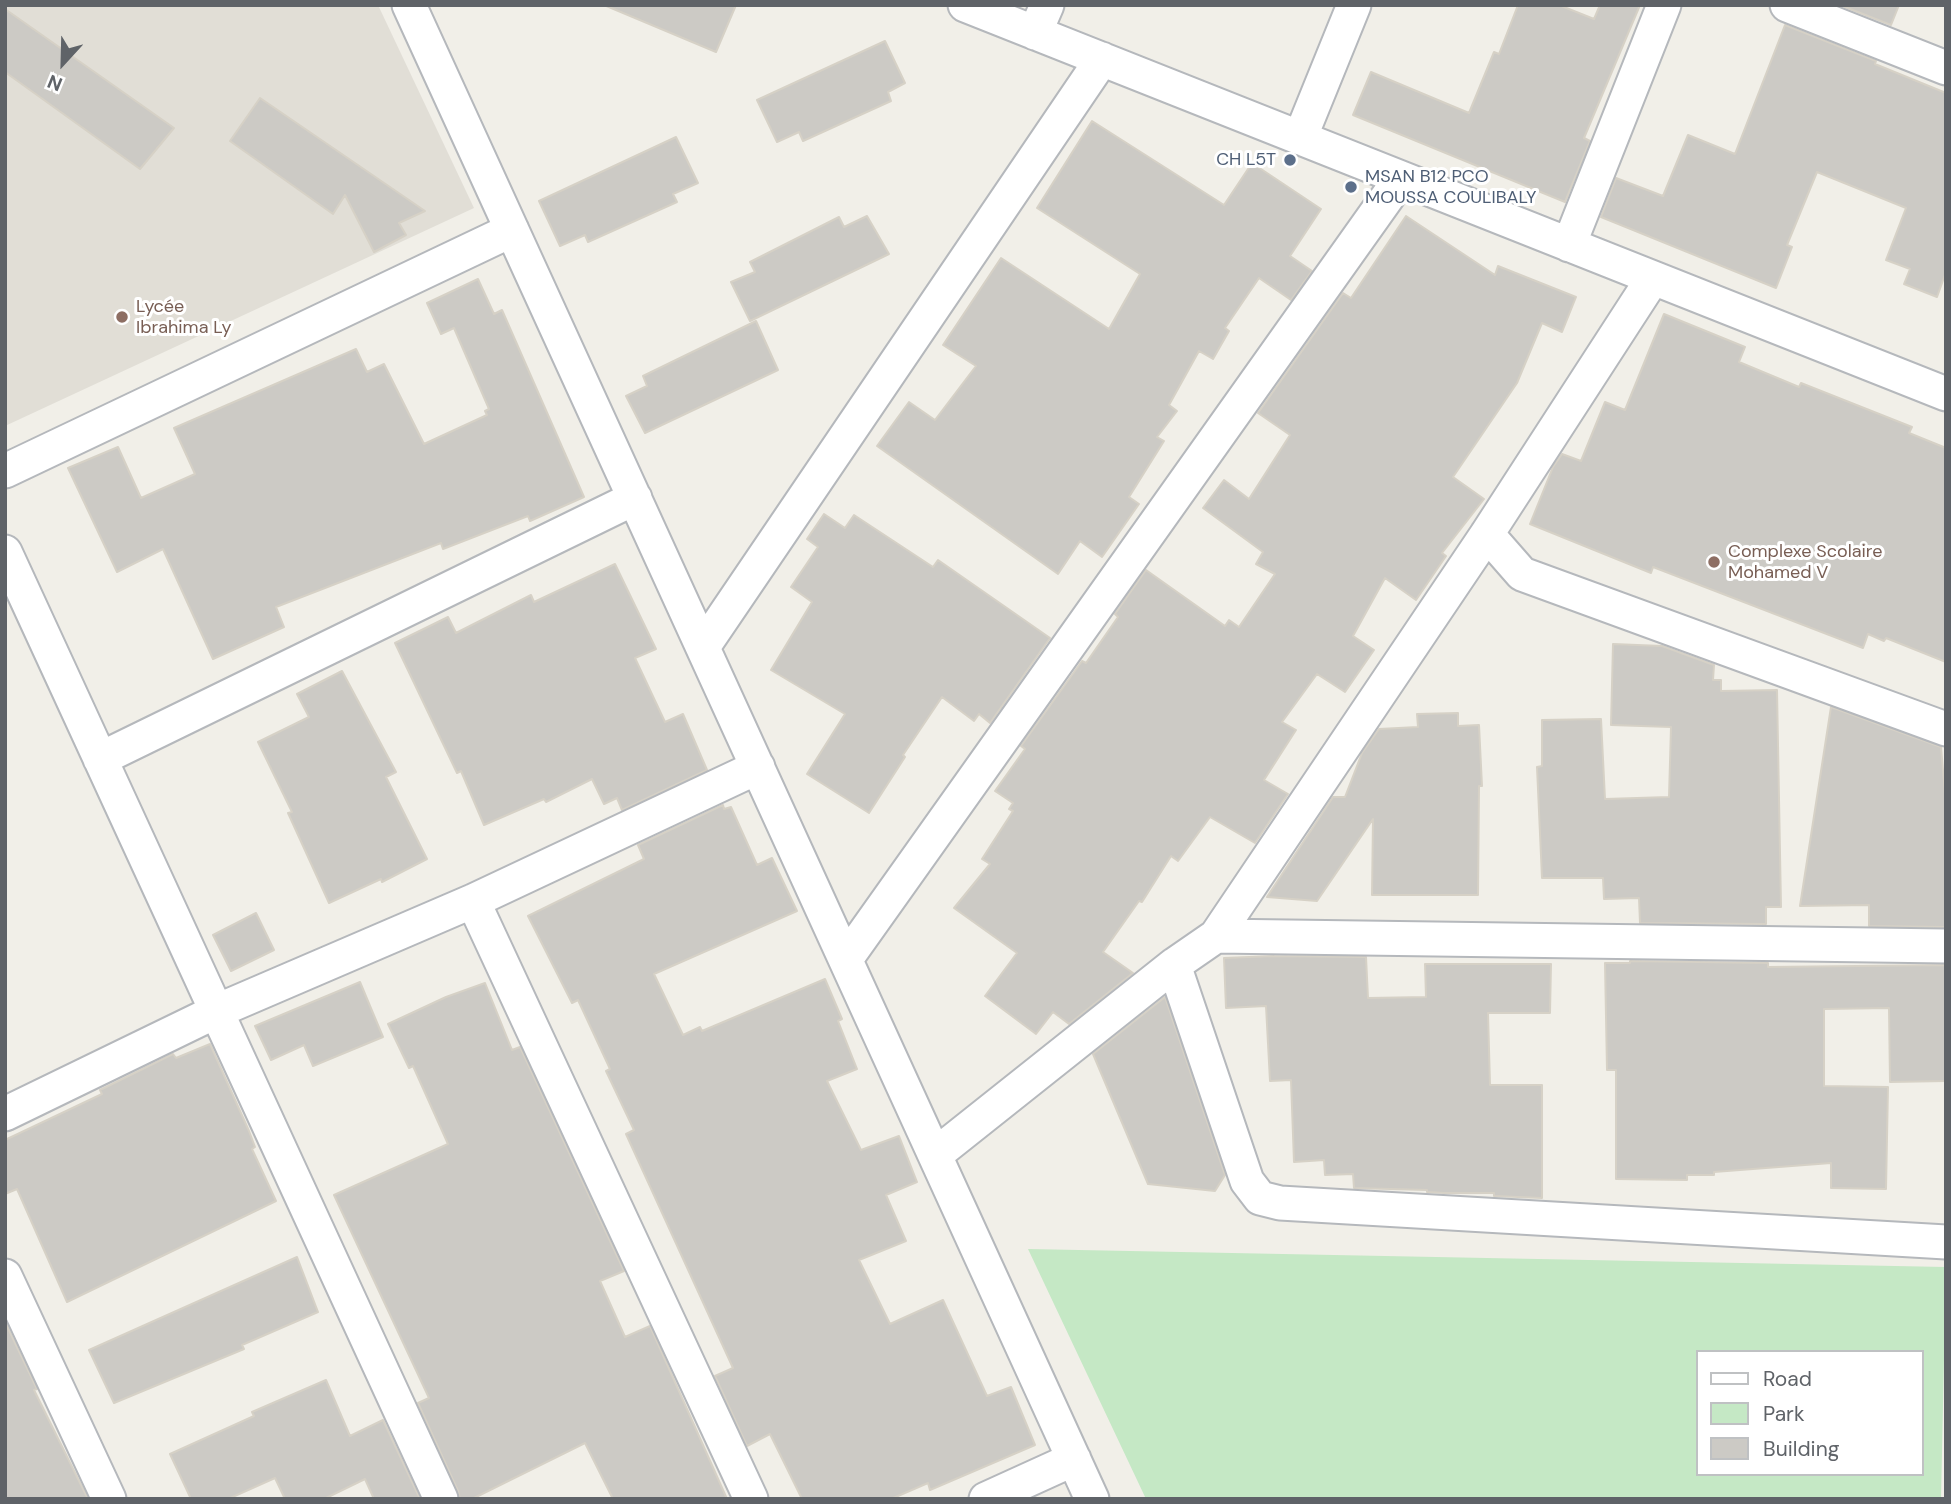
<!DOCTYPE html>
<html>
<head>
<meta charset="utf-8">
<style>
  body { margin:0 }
  #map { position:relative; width:1951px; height:1504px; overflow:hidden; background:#f1efe8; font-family:"DM Sans",sans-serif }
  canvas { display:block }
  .frame { position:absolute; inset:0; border:7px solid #5f6368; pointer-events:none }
  .legend { position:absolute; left:1696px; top:1350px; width:228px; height:126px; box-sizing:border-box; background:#fff; border:2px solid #bfc1c3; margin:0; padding:9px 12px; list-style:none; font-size:21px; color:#5f6368 }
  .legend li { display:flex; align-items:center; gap:14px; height:35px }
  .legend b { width:35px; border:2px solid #bfc1c3 }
  .north { position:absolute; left:28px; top:28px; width:70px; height:70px; -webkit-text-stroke:5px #fff; paint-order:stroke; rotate:202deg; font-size:19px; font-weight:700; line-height:28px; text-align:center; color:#5f6368 }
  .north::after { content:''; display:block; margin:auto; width:24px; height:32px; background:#5f6368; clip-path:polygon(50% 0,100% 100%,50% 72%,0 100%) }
</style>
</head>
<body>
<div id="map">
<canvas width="1951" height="1504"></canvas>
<div class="frame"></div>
<ul class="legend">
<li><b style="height:9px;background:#fff"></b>Road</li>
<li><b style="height:19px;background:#c5e8c5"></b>Park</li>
<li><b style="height:19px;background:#cccac5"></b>Building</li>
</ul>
<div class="north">N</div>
</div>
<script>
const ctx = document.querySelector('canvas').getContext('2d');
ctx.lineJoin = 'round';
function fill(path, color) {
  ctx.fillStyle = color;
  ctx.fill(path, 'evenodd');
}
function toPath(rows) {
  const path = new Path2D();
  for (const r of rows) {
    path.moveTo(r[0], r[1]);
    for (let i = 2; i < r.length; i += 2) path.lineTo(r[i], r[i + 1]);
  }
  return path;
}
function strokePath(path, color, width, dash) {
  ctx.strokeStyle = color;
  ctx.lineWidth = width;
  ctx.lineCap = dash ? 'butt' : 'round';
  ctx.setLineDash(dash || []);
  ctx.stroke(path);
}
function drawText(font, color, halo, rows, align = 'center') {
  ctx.font = font + ' "DM Sans",sans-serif';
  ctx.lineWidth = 6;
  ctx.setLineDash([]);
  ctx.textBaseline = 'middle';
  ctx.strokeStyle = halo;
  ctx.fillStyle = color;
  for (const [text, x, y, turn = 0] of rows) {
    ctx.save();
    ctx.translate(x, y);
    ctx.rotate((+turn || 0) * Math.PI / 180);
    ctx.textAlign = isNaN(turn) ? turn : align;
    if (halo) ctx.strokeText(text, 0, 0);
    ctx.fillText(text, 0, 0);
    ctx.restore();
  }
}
fill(toPath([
  [5,5,378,5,474,208,5,426]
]), '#e1ded6');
fill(toPath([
  [1028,1249,1946,1267,1941,1499,1146,1499],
  [1697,1352,1921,1352,1921,1474,1697,1474]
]), '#c5e8c5');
const building = toPath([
  [604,5,736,5,716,52,604,5],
  [1518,5,1559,5,1594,19,1600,5,1640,5,1584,138,1590,141,1565,202,1353,115,1371,72,1469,113,1494,52,1499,54,1518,5],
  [1840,5,1899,5,1891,25,1840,5],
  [5,9,174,128,140,169,5,72,5,9],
  [1785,25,1876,61,1875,64,1946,93,1946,272,1937,297,1904,284,1910,269,1886,260,1906,208,1817,172,1787,245,1792,247,1776,288,1601,217,1616,178,1663,196,1688,135,1735,154,1785,25],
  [885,41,905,83,888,92,891,101,803,141,799,132,777,142,757,100,885,41],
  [260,98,425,211,399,223,406,235,374,252,345,195,333,214,230,141,260,98],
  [1092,121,1224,205,1252,163,1321,209,1290,256,1312,271,1291,300,1259,278,1225,328,1229,331,1213,359,1199,351,1169,405,1177,411,1157,437,1164,441,1129,497,1139,504,1102,557,1080,541,1058,574,877,446,909,402,935,420,976,366,943,345,1001,258,1109,329,1140,274,1037,208,1092,121],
  [676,137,698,183,673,194,677,202,588,242,585,235,560,246,539,201,676,137],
  [867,216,889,254,750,321,731,282,755,272,750,262,839,217,844,227,867,216],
  [1406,216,1495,275,1498,266,1576,297,1562,332,1542,323,1517,383,1453,477,1484,499,1442,553,1446,556,1416,600,1385,578,1353,636,1374,650,1345,692,1317,674,1282,722,1296,730,1264,780,1288,794,1255,843,1210,817,1178,861,1171,856,1142,902,1139,901,1103,952,1133,973,1069,1024,1053,1012,1036,1034,985,996,1017,953,954,908,990,864,982,859,1013,811,1009,809,1013,803,995,791,1025,749,1021,746,1082,661,1086,663,1118,617,1115,614,1146,570,1225,626,1229,620,1239,627,1275,574,1256,564,1263,552,1203,508,1224,480,1249,499,1290,435,1258,413,1343,293,1351,298,1406,216],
  [478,279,494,314,502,310,584,497,530,521,528,516,443,549,441,543,276,607,284,627,213,659,163,549,117,572,68,468,118,447,141,498,195,474,174,428,356,349,367,372,384,364,424,444,487,415,485,411,489,409,454,328,441,334,427,303,478,279],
  [1664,314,1745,347,1739,362,1799,387,1801,383,1912,427,1909,433,1946,448,1946,662,1886,638,1884,641,1868,634,1863,648,1653,567,1651,573,1530,524,1553,467,1562,454,1581,461,1605,402,1625,410,1664,314],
  [756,321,778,370,645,433,626,396,647,386,643,376,756,321],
  [824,514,845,528,854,515,933,567,938,560,1050,638,990,723,979,714,974,721,942,697,903,755,905,757,869,813,807,774,845,714,771,670,812,602,791,587,818,547,807,539,824,514],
  [615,564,656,649,635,658,665,722,683,714,707,770,622,810,617,798,604,804,592,779,546,802,544,799,484,825,461,771,457,773,395,643,448,617,456,633,531,595,534,602,615,564],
  [1613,644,1662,646,1714,665,1713,680,1721,680,1721,691,1777,690,1781,907,1766,907,1766,924,1640,923,1639,898,1604,899,1603,878,1542,878,1537,767,1542,766,1542,720,1601,719,1605,799,1669,797,1671,727,1611,725,1613,644],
  [342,671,396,772,386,777,427,859,382,882,381,879,329,903,288,813,292,812,258,742,309,717,297,694,342,671],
  [1831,707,1941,747,1946,805,1946,927,1869,926,1869,905,1800,906,1831,707],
  [1458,713,1458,726,1479,725,1482,786,1479,786,1478,895,1372,895,1373,819,1317,901,1267,897,1333,797,1345,797,1362,753,1379,729,1418,727,1417,714,1458,713],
  [723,805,724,809,731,807,757,865,772,858,797,911,654,974,683,1035,700,1027,702,1031,825,979,842,1019,838,1021,857,1069,827,1081,861,1150,899,1136,917,1182,886,1195,906,1241,859,1260,890,1324,943,1300,987,1396,1011,1387,1035,1445,930,1490,928,1483,891,1499,802,1499,770,1434,747,1446,715,1376,733,1368,626,1134,634,1130,606,1071,610,1069,578,1000,572,1003,528,916,644,859,638,845,723,805],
  [256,913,274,950,231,971,213,935,256,913],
  [1274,956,1366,957,1368,998,1426,997,1425,964,1551,964,1550,1013,1488,1013,1490,1085,1542,1085,1542,1198,1494,1196,1494,1193,1444,1193,1427,1192,1427,1190,1354,1188,1353,1174,1325,1175,1324,1160,1294,1162,1291,1080,1270,1081,1266,1006,1226,1008,1224,958,1274,956],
  [1630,961,1768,963,1768,967,1946,965,1946,1081,1890,1082,1889,1008,1824,1009,1824,1086,1888,1087,1886,1189,1831,1188,1831,1163,1714,1172,1714,1175,1687,1175,1687,1180,1616,1179,1616,1070,1607,1070,1605,963,1630,963,1630,961],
  [360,982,383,1037,313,1066,304,1045,271,1060,255,1026,360,982],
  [485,983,512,1050,520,1047,624,1271,600,1281,625,1337,650,1326,727,1499,613,1499,585,1443,472,1499,460,1499,458,1491,418,1403,429,1398,334,1195,448,1144,413,1066,409,1068,388,1024,446,997,485,983],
  [1165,997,1225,1175,1215,1191,1148,1184,1093,1054,1165,997],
  [210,1044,249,1131,255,1147,252,1149,276,1201,67,1302,17,1189,5,1194,5,1140,102,1094,100,1090,173,1054,176,1058,210,1044],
  [297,1257,318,1312,242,1345,244,1349,114,1403,89,1350,297,1257],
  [5,1322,37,1389,34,1390,88,1499,5,1499,5,1322],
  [326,1380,350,1436,383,1420,420,1499,374,1499,365,1479,324,1499,285,1499,275,1478,228,1499,191,1499,170,1454,254,1416,252,1412,326,1380]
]);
fill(building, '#cccac5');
strokePath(building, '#d6d1c6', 2);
const street = toPath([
  [409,5,1092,1499],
  [965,5,1946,394],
  [1787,5,1946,68],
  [1035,33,1047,5],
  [1300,138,1354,5],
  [1569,245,1664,5],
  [5,471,512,230],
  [1487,534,1522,574,1946,729],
  [5,552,441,1499],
  [703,647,1102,59],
  [100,759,635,498],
  [473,901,751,1499],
  [1216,936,1946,946],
  [846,959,1401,178],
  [1174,965,1247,1181,1260,1198,1280,1203,1946,1242],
  [5,1114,217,1011,473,901,758,767],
  [935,1155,1174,965,1216,936,1487,534,1653,278],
  [5,1276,109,1499],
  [986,1499,1074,1459]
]);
strokePath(street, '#b5b8bc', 37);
strokePath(street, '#fff', 33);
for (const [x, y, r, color] of [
  [1290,160,7,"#5c6f8a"],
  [1351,187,7,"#5c6f8a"],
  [122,317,7,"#8d6e63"],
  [1714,562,7,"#8d6e63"]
]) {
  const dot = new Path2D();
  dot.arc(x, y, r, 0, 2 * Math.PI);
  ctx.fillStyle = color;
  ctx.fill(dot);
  strokePath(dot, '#fff', 2.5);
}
drawText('18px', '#4e5e75', '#fff', [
  ["CH L5T",1276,160],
  ["MSAN B12 PCO",1365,177,"left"],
  ["MOUSSA COULIBALY",1365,198,"left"]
], 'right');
drawText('18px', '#785e54', '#fff', [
  ["Lycée",136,307],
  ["Ibrahima Ly",136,328],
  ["Complexe Scolaire",1728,552],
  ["Mohamed V",1728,573]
], 'left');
</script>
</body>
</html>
